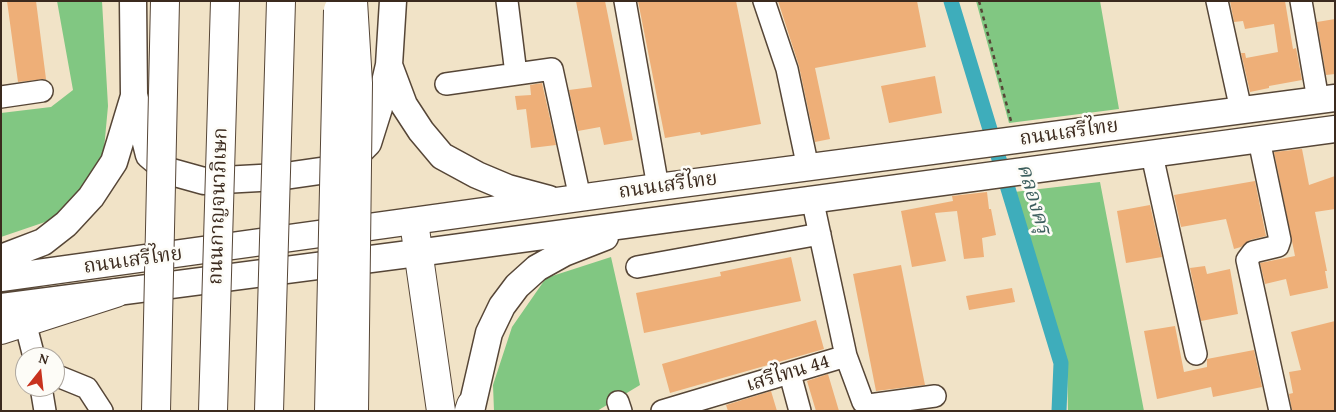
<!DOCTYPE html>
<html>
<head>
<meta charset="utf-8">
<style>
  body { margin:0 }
  #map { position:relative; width:1336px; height:412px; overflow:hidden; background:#f1e3c7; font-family:"Gentium Book Plus",serif }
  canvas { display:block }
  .frame { position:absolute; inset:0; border:2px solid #3b2a1e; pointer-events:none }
  .north { position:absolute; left:15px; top:347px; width:50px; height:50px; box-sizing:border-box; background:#fdfcf7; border:1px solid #afa8a0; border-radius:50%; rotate:16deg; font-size:14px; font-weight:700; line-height:20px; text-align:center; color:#3b2a1e }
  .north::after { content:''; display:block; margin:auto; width:18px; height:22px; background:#c8321e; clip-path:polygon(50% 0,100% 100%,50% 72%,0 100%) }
</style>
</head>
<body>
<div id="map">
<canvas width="1336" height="412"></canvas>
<div class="frame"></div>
<div class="north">N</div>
</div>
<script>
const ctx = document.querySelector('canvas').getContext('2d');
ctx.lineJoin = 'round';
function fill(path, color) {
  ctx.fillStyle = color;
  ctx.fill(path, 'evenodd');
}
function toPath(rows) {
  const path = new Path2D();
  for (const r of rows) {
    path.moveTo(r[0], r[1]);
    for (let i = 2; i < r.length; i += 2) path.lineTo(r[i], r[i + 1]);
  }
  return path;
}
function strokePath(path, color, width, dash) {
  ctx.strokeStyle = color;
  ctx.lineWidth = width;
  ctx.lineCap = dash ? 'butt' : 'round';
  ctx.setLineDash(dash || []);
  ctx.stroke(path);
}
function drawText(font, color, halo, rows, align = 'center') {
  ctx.font = font + ' "Gentium Book Plus","Noto Serif Thai",serif';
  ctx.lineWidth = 5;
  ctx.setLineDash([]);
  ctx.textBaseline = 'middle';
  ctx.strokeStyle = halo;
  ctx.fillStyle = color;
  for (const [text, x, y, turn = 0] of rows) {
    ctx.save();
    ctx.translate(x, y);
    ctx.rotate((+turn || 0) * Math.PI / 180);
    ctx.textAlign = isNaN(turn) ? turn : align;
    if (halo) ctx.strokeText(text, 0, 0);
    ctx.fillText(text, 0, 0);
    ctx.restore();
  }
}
fill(toPath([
  [57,1,102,1,108,106,103,160,83,192,48,221,1,237,1,113,51,107,73,90],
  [976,1,1100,1,1119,109,1009,123],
  [1100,182,1144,411,1068,411,1067,362,1014,192],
  [611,257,640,385,597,411,494,411,493,385,512,327,546,278]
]), '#81c782');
strokePath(toPath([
  [951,1,1061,363,1059,411]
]), '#3eadbb', 15);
fill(toPath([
  [7,1,36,1,46,79,18,82],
  [576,1,605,1,633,140,604,145,600,127,578,131,569,90,592,87],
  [638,1,736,1,761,124,701,135,700,132,665,138],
  [778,1,917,1,926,47,815,68,830,139,815,142,799,66],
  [1230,1,1285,1,1293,49,1296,48,1302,80,1269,86,1269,88,1250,92,1241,53,1245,53,1246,58,1278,52,1274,24,1245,29,1243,21,1234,22],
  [1335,19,1335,74,1326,75,1317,22],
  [935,76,942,113,889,123,881,86],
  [542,83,556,145,531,148,526,109,517,110,515,96,531,95,530,85],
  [1302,149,1309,185,1335,176,1335,209,1315,212,1327,271,1325,271,1328,288,1290,296,1286,279,1265,284,1260,263,1295,256,1274,152],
  [1255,181,1266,236,1250,240,1241,247,1234,249,1226,219,1181,227,1174,195],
  [987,192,989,209,991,209,996,235,982,238,984,257,964,259,957,211,935,213,946,261,912,267,901,211,953,201,952,196],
  [1150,205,1162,257,1126,263,1117,211],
  [791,257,801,301,644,333,636,293,721,276,720,272],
  [901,265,925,385,876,391,853,274],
  [1205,266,1207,274,1230,269,1238,314,1201,321,1190,268],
  [1012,288,1015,302,969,310,966,296],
  [816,320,824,349,670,393,662,364],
  [1335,321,1335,411,1292,411,1289,394,1293,393,1289,372,1301,370,1291,332],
  [1175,326,1184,372,1207,367,1207,359,1254,350,1262,387,1213,397,1211,387,1157,399,1144,331],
  [828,374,839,411,816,411,807,381],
  [771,391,777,411,728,411,726,405]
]), '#eeaf78');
const minor = toPath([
  [507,1,516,74],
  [625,1,658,187],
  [764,1,787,69,808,168],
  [1217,1,1241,110],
  [1301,1,1318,100],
  [446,84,552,69,580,198],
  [1,97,42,91],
  [1259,140,1280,240,1278,246,1253,252,1247,260,1280,411],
  [1152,155,1196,354],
  [812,198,846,356,863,402,869,405,935,396],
  [637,267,820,234],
  [25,322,34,357],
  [790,374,800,411],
  [55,375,87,388,102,411],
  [41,387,45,411],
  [618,402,621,411],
  [662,411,846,356]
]);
const major = toPath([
  [133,1,134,95,149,155,168,171,204,181,278,177,334,169,353,158,368,143,379,108,389,65,393,1],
  [389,65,404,105,421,131,442,156,477,175,508,188,549,199],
  [1,258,43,242,66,224,91,197,114,162,134,96],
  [1,278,658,187,1335,98],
  [1,307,417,253,1335,129],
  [471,411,489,333,502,306,517,286,537,268,564,253,605,237]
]);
const highway = toPath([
  [414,222,441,411],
  [1,330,116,293],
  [469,411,471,405]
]);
strokePath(minor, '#564637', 24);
strokePath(major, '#564637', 29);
strokePath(highway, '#564637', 30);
strokePath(toPath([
  [979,1,1011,121]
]), '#564637', 2.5, [4, 4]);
strokePath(minor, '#fff', 21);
strokePath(major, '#fff', 26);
strokePath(highway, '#fff', 28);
const highwayBridge = toPath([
  [353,1,358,83,354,411],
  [156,411,165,1],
  [213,411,225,1],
  [269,411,281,1],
  [329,411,338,10]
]);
strokePath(highwayBridge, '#564637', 30, []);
strokePath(highwayBridge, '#fff', 28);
drawText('20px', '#3b2a1e', '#fdfcf7', [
  ["ถนนเสรีไทย",1069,133,-8],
  ["ถนนเสรีไทย",668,186,-8],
  ["ถนนกาญจนาภิเษก",219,206,-88],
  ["ถนนเสรีไทย",133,261,-8],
  ["เสรีไทน 44",788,374,-17]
]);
drawText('italic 21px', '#3c5e5d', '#fdfcf7', [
  ["คลองครุ",1033,199,73]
]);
</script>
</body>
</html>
